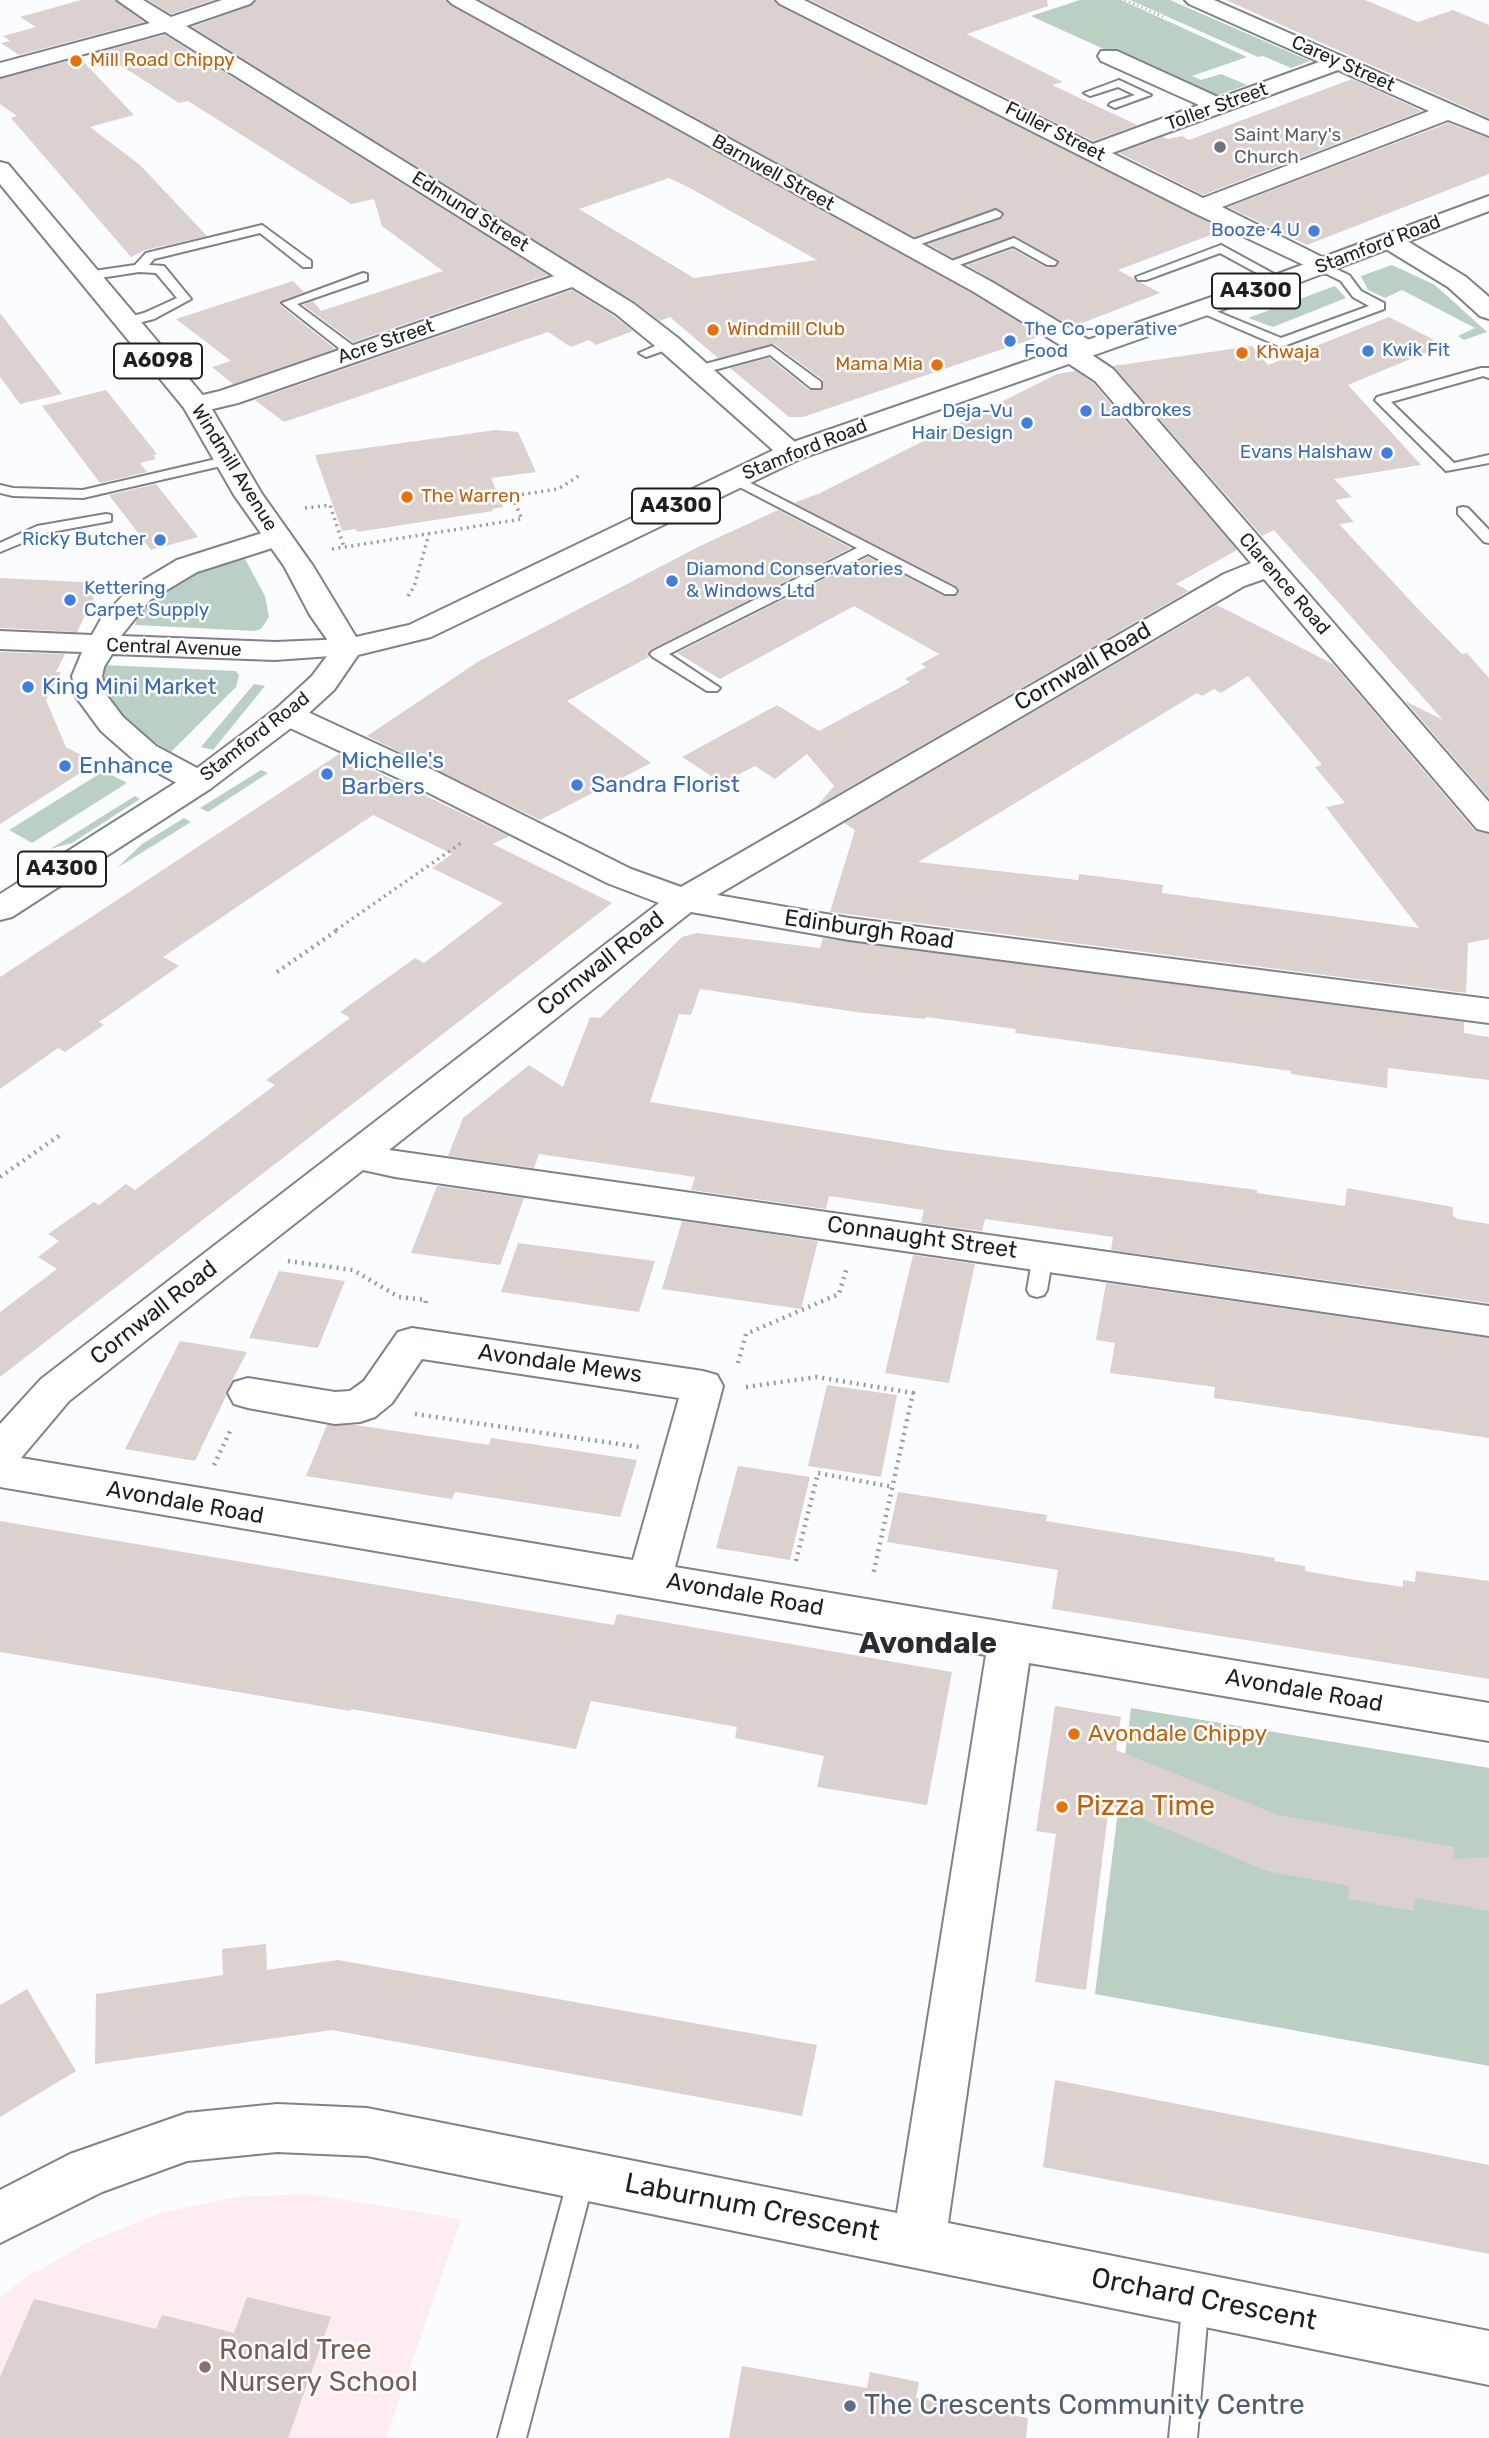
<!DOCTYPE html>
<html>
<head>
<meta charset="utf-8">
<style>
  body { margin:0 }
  canvas { display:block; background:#fafcff }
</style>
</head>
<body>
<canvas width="1489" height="2438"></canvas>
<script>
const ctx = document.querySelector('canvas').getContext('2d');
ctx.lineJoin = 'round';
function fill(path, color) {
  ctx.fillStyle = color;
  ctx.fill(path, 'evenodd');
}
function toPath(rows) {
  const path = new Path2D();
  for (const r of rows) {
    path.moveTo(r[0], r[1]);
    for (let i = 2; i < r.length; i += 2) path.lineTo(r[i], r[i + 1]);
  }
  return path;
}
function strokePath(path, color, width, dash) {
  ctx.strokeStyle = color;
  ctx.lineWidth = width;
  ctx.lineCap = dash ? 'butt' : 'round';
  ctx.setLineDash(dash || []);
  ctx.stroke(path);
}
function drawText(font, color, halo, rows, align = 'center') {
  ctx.font = font + ' Rubik,sans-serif';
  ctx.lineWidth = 5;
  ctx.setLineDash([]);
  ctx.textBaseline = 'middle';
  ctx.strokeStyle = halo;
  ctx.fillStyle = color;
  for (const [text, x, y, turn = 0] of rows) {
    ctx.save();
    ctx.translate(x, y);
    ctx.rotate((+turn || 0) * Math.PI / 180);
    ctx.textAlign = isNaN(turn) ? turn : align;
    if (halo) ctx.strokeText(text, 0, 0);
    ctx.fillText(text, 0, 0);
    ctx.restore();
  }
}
fill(toPath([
  [308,2194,461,2219,386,2438,0,2438,0,2297,30,2275,89,2242,161,2213,236,2197]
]), '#fdedf0');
fill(toPath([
  [1080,0,1121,0,1247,57,1192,76,1201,80,1221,74,1247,85,1216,96,1115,49,1108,51,1031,16],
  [1130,0,1170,0,1310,61,1291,68,1263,56,1258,57],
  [1392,265,1435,285,1487,332,1464,340,1458,336,1475,328,1402,290,1385,298,1368,290,1361,276],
  [1335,286,1346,298,1273,327,1248,318],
  [245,559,265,596,269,617,261,629,255,631,135,625,140,608,154,595,199,570],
  [105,665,236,671,239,675,236,687,171,752,143,736,118,711,103,686],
  [254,684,265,686,213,750,201,747],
  [261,770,268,773,208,812,200,808],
  [104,771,127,783,32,843,9,830],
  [135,796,140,799,72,843,50,849],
  [184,818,191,822,117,868,142,844],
  [1131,1708,1489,1768,1489,2066,1095,1994]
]), '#bbd0c5');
fill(toPath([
  [81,0,114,0,144,22,19,55,1,43,10,41,3,36,36,27,20,17],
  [148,0,214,0,171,14],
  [257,0,445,0,451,6,973,294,1041,336,803,417,789,417,730,368,769,358,809,390,823,390,823,380,774,344,718,358,670,317,660,321,635,302,192,27,251,6],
  [669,178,690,188,817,260,694,278,579,209],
  [480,0,773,0,779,6,1224,230,1118,270,1160,293,1072,327,967,265,1013,249,1047,268,1057,266,1058,260,1015,236,953,258,928,244,1001,219,1005,213,997,208,914,237],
  [810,0,1047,0,1048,6,967,34,1063,82,1052,85,1137,125,1093,141],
  [1226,0,1365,0,1418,22,1453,10,1489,25,1489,118],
  [165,35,548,275,353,342,303,305,313,301,321,311,443,271,382,226,374,199,351,204,188,101,179,103,100,52],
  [80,58,134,115,90,127,140,165,207,236,145,250,131,257,11,118,17,116,0,104,0,79],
  [1352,79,1422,111,1203,195,1119,153,1163,137,1168,139,1182,136,1189,140],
  [1448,123,1489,138,1489,174,1307,245,1228,207],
  [293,281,304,292,281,301,280,305,335,349,233,384,212,367,231,361,176,319],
  [572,290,614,316,633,331,596,345,589,340,571,347,548,332,284,422,255,400],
  [0,313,62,394,20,404,0,377],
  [1389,317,1444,345,1348,385,1421,465,1334,479,1352,497,1335,500,1354,522,1339,524,1419,610,1462,654,1467,653,1489,678,1489,798,1405,701,1443,720,1274,530,1262,536,1113,366,1252,346,1268,365],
  [1076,371,1093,383,1237,550,1176,584,1189,591,817,806,834,786,807,754,775,779,755,766,722,783,682,757,777,705,819,731,910,682,905,679,926,667,921,664,939,654,854,606,720,679,677,653,868,557,944,596,957,595,959,590,956,586,794,503,820,493,1057,374],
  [106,390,157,454,153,455,156,459,140,463,147,472,100,483,42,406],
  [496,430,518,432,536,472,491,478,503,507,492,509,493,511,357,532,356,529,342,531,315,455],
  [156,484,198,537,151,550,109,495],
  [778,510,851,548,652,649,647,654,649,657,567,701,651,763,540,820,367,736,479,661,700,546],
  [0,578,101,583,77,632,0,628],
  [1217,605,1333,664,1475,831,1489,834,1489,939,1468,943,1466,993,830,912,855,830,844,823],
  [1248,676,1322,765,1315,767,1345,803,1326,807,1419,928,1162,893,1163,885,1079,874,1078,880,918,862,1197,693,1202,696,1214,689,1221,693],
  [0,652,65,654,56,672,61,672,46,700,66,747,96,763,0,824],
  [339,754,509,836,493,844,612,903,0,1377,0,1312,57,1269,38,1257,59,1241,48,1234,94,1202,99,1205,126,1184,135,1190,275,1085,266,1080,350,1018,340,1012,415,958,424,963,503,903,432,868,452,854,373,815,163,957,179,966,99,1022,104,1025,65,1052,58,1048,0,1089,0,977],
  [697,933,820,948,823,938,1464,1022,1464,1033,1489,1037,1489,1080,1388,1068,1387,1088,1291,1074,1291,1071,1015,1033,1016,1029,926,1017,925,1019,856,1012,700,989,691,1015,679,1014,650,1102,944,1150,1257,1190,1257,1193,1345,1206,1347,1188,1453,1207,1453,1216,1458,1219,1489,1224,1489,1303,1111,1250,1113,1237,985,1219,982,1231,921,1223,924,1210,829,1196,826,1209,691,1190,695,1177,539,1154,534,1168,448,1156,463,1118,529,1065,563,1087,590,1017,600,1018,682,937],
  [437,1186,524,1198,500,1265,411,1253],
  [682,1221,818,1241,801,1309,662,1289],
  [518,1243,655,1261,639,1312,501,1292],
  [913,1255,975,1264,949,1383,885,1373],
  [279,1271,345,1281,318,1348,249,1338],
  [1106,1283,1489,1338,1489,1438,1214,1398,1215,1387,1110,1373,1115,1343,1096,1340],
  [180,1341,247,1352,226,1392,226,1396,195,1461,125,1449],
  [827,1385,897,1395,881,1477,808,1466],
  [327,1425,355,1425,489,1445,491,1438,637,1460,620,1517,455,1492,452,1499,306,1476],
  [738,1466,810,1477,790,1560,716,1548],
  [898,1492,1047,1515,1046,1521,1275,1558,1274,1561,1305,1566,1305,1571,1356,1580,1403,1587,1403,1580,1415,1582,1416,1571,1489,1581,1489,1679,1052,1609,1058,1570,887,1542],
  [0,1521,614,1625,617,1614,952,1672,927,1805,817,1787,824,1756,735,1738,737,1727,591,1701,576,1749,435,1723,351,1709,350,1711,0,1652],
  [1055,1706,1121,1717,1116,1750,1278,1815,1454,1847,1453,1859,1489,1857,1489,1911,1415,1898,1414,1911,1348,1899,1349,1886,1267,1871,1109,1805,1086,1990,1035,1982,1056,1834,1036,1831],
  [266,1944,267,1970,338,1960,817,2045,802,2116,332,2030,95,2064,96,1994,223,1975,222,1949],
  [27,1989,76,2071,0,2117,0,2005],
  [1055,2080,1489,2165,1489,2254,1043,2167],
  [247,2297,331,2317,288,2438,0,2438,0,2377,34,2299,156,2329,162,2315,234,2333],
  [742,2366,867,2388,870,2372,919,2382,916,2398,1028,2418,1026,2438,729,2438]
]), '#dbd1ce');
const service = toPath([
  [1119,80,1151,95,1115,108,1109,105,1111,103,1135,95,1118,87,1090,96,1084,93,1119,80],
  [996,210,1002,214,1000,217,909,248,905,249,899,245,996,210],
  [262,225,311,261,311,267,303,267,260,233,154,259,149,265,164,266,191,299,154,319,126,326,120,322,121,319,144,313,177,298,156,273,139,272,87,280,81,276,87,272,135,265,146,253,262,225],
  [1014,238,1057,262,1055,265,1047,265,1013,246,948,269,944,270,938,266,1014,238],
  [1221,245,1287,281,1281,285,1277,284,1220,253,1146,280,1138,280,1136,277,1221,245],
  [1323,263,1349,275,1361,291,1384,303,1384,309,1281,347,1195,310,1201,306,1206,307,1281,338,1369,306,1353,297,1341,281,1319,270,1319,264,1323,263],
  [363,273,367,274,367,280,297,304,359,350,359,356,349,356,282,303,363,273],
  [669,340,674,341,674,347,646,357,639,353,669,340],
  [772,346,821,382,821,388,811,388,770,355,699,374,692,370,694,367,772,346],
  [1481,368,1489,368,1489,378,1483,376,1391,402,1454,463,1489,455,1489,463,1446,471,1375,400,1377,397,1481,368],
  [229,456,234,457,234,463,83,498,13,496,0,493,0,485,13,488,83,490,229,456],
  [735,475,955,588,957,591,955,594,945,594,868,554,669,654,720,688,717,691,707,691,653,657,650,654,653,651,857,548,730,482,730,476,735,475],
  [1463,507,1468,508,1489,530,1489,543,1484,542,1458,514,1458,508,1463,507],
  [106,514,111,515,111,521,46,533,0,552,0,543,37,526,106,514],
  [1043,1248,1050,1250,1053,1255,1047,1290,1044,1295,1037,1297,1030,1295,1027,1290,1033,1255,1036,1250,1043,1248],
  [582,2163,591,2166,595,2175,526,2438,498,2438,569,2175,573,2166,582,2163],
  [1196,2287,1206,2291,1209,2300,1197,2438,1169,2438,1183,2300,1186,2291,1196,2287]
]);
const minor = toPath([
  [117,0,143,0,171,17,222,0,254,0,250,4,186,26,634,304,678,338,806,452,802,458,792,460,782,458,660,350,616,314,572,287,238,403,196,413,186,411,183,405,186,399,220,391,554,276,165,32,0,77,0,63,150,23,117,0],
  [448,0,475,0,992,282,1094,343,1098,349,1092,355,1113,369,1489,802,1489,832,1477,829,1264,579,1244,586,717,895,849,918,1489,999,1489,1023,849,940,691,912,389,1150,1489,1306,1489,1336,395,1177,363,1170,69,1401,21,1458,633,1560,679,1398,422,1359,392,1403,375,1417,360,1422,335,1424,248,1408,234,1404,228,1393,234,1382,248,1378,335,1392,350,1391,364,1381,398,1332,412,1328,703,1371,717,1375,723,1386,675,1567,1489,1703,1489,1741,1029,1663,948,2223,1489,2331,1489,2385,367,2156,277,2152,187,2161,102,2192,0,2243,0,2190,70,2154,187,2113,277,2104,367,2108,897,2213,986,1655,0,1487,0,1424,41,1379,659,903,607,883,413,785,277,722,272,715,277,708,288,706,299,708,435,771,631,869,681,887,1224,574,1251,563,1095,381,1063,360,1059,354,1065,348,974,292,452,4,448,0],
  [776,0,804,0,1093,144,1199,105,1101,61,1098,56,1101,51,1117,51,1220,98,1319,62,1189,4,1185,0,1214,0,1489,121,1489,136,1448,120,1222,207,1332,262,1335,267,1332,272,1323,274,1192,212,780,4,776,0],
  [1338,70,1429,111,1203,198,1112,153,1338,70],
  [1390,234,1399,236,1466,277,1489,297,1489,319,1480,316,1448,287,1381,246,1378,241,1381,236,1390,234],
  [278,528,288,531,292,537,288,543,197,572,150,600,121,636,275,642,348,639,359,642,363,648,359,654,275,660,112,654,104,667,102,676,107,696,123,717,156,746,210,775,215,782,210,789,199,792,188,789,134,760,101,731,76,697,72,676,82,652,0,649,0,631,92,635,101,619,130,588,177,560,278,528]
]);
const primary = toPath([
  [0,162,8,164,206,399,262,494,313,566,356,637,409,625,782,446,1272,276,1489,196,1489,211,1290,286,802,458,431,637,358,655,334,690,299,722,210,789,12,917,0,920,0,894,188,775,277,708,312,676,333,648,310,615,284,566,234,495,184,408,0,184,0,162]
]);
strokePath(service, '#7e8389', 4);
strokePath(minor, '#7e8389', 4);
strokePath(primary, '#7e8389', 4);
strokePath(toPath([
  [1125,0,1166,18]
]), '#999b9e', 2.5, [1, 3.5]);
strokePath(toPath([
  [305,508,330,505,344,547],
  [332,549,522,519,512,496,558,489,582,474],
  [408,596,414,587,429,534],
  [336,930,464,841]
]), '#999b9e', 3.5, [2, 4.5]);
strokePath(toPath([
  [277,972,339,929],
  [0,1177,63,1133],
  [288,1261,353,1270,399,1297,426,1300,425,1306],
  [738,1363,746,1334,839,1294,847,1267],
  [746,1387,817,1377,913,1393,873,1575],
  [415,1414,639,1447],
  [214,1465,231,1429],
  [796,1561,818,1473,893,1487]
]), '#999b9e', 4.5, [2, 5]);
fill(service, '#fff');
fill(minor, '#fff');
fill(primary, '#fff');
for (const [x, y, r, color] of [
  [76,61,7,"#e8710a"],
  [1220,147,7,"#6b7280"],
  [1314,231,7,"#3f7fe0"],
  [713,330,7,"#e8710a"],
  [1010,341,7,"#3f7fe0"],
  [1368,351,7,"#3f7fe0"],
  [1242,353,7,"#e8710a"],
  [937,365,7,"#e8710a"],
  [1086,411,7,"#3f7fe0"],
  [1027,423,7,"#3f7fe0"],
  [1387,453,7,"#3f7fe0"],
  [407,497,7,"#e8710a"],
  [160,540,7,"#3f7fe0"],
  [672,581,7,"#3f7fe0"],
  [70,600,7,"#3f7fe0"],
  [28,687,7,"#3f7fe0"],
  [65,766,7,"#3f7fe0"],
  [327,774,7,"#3f7fe0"],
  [577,785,7,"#3f7fe0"],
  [1074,1734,7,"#e8710a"],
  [1062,1807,7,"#e8710a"],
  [205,2367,7,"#8d6e63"],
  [850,2406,7,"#5c6f8a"]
]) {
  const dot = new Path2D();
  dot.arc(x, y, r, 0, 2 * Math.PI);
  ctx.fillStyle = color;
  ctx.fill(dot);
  strokePath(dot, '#fff', 2.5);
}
drawText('19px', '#c56008', '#fff', [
  ["Mill Road Chippy",90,61],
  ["Windmill Club",727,330],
  ["Khwaja",1256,353],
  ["Mama Mia",923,365,"right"],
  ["The Warren",421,497]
], 'left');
drawText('19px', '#1d1f22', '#fff', [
  ["Carey Street",1343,64,24],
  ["Toller Street",1217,107,-20],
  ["Fuller Street",1055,132,27],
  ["Barnwell Street",773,173,29],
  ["Edmund Street",470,212,32],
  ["Stamford Road",1378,245,-21],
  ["Acre Street",386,342,-19],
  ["Stamford Road",805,450,-22],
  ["Windmill Avenue",234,468,58],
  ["Clarence Road",1284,584,49],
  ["Central Avenue",174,648,2],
  ["Stamford Road",255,737,-38]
]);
drawText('19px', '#5b616d', '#fff', [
  ["Saint Mary's",1234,136],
  ["Church",1234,158]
], 'left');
drawText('19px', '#366cbe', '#fff', [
  ["Booze 4 U",1300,231,"right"],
  ["The Co-operative",1024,330],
  ["Food",1024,352],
  ["Kwik Fit",1382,351],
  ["Ladbrokes",1100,411],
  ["Deja-Vu",1013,412,"right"],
  ["Hair Design",1013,434,"right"],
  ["Evans Halshaw",1373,453,"right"],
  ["Ricky Butcher",146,540,"right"],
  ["Diamond Conservatories",686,570],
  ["& Windows Ltd",686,592],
  ["Kettering",84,589],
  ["Carpet Supply",84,611]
], 'left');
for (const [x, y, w] of [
  [1256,291,88],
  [158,361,88],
  [676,506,88],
  [62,869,88]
]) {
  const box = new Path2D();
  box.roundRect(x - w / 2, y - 17.5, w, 35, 5);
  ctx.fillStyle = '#fff';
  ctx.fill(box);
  strokePath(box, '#1d1f22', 2);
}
drawText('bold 21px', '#1d1f22', null, [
  ["A4300",1256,291],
  ["A6098",158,361],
  ["A4300",676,506],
  ["A4300",62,869]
]);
drawText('23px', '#1d1f22', '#fff', [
  ["Cornwall Road",1083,667,-30],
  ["Edinburgh Road",869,930,8],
  ["Cornwall Road",601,964,-38],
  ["Connaught Street",922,1238,8],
  ["Cornwall Road",154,1313,-38],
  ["Avondale Mews",560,1364,8],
  ["Avondale Road",185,1503,10],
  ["Avondale Road",745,1595,10],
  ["Avondale Road",1304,1691,10]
]);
drawText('23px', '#366cbe', '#fff', [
  ["King Mini Market",42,687],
  ["Michelle's",341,761],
  ["Barbers",341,787],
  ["Enhance",79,766],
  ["Sandra Florist",591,785]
], 'left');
drawText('23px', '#c56008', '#fff', [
  ["Avondale Chippy",1088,1734]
], 'left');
drawText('28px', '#c56008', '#fff', [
  ["Pizza Time",1076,1807]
], 'left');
drawText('28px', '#1d1f22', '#fff', [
  ["Laburnum Crescent",752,2208,11],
  ["Orchard Crescent",1204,2300,11]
]);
drawText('28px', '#785e54', '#fff', [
  ["Ronald Tree",219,2351],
  ["Nursery School",219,2383]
], 'left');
drawText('28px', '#4e5e75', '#fff', [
  ["The Crescents Community Centre",864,2406]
], 'left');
drawText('bold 30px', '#292d32', '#fff', [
  ["Avondale",928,1644]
]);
</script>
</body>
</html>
